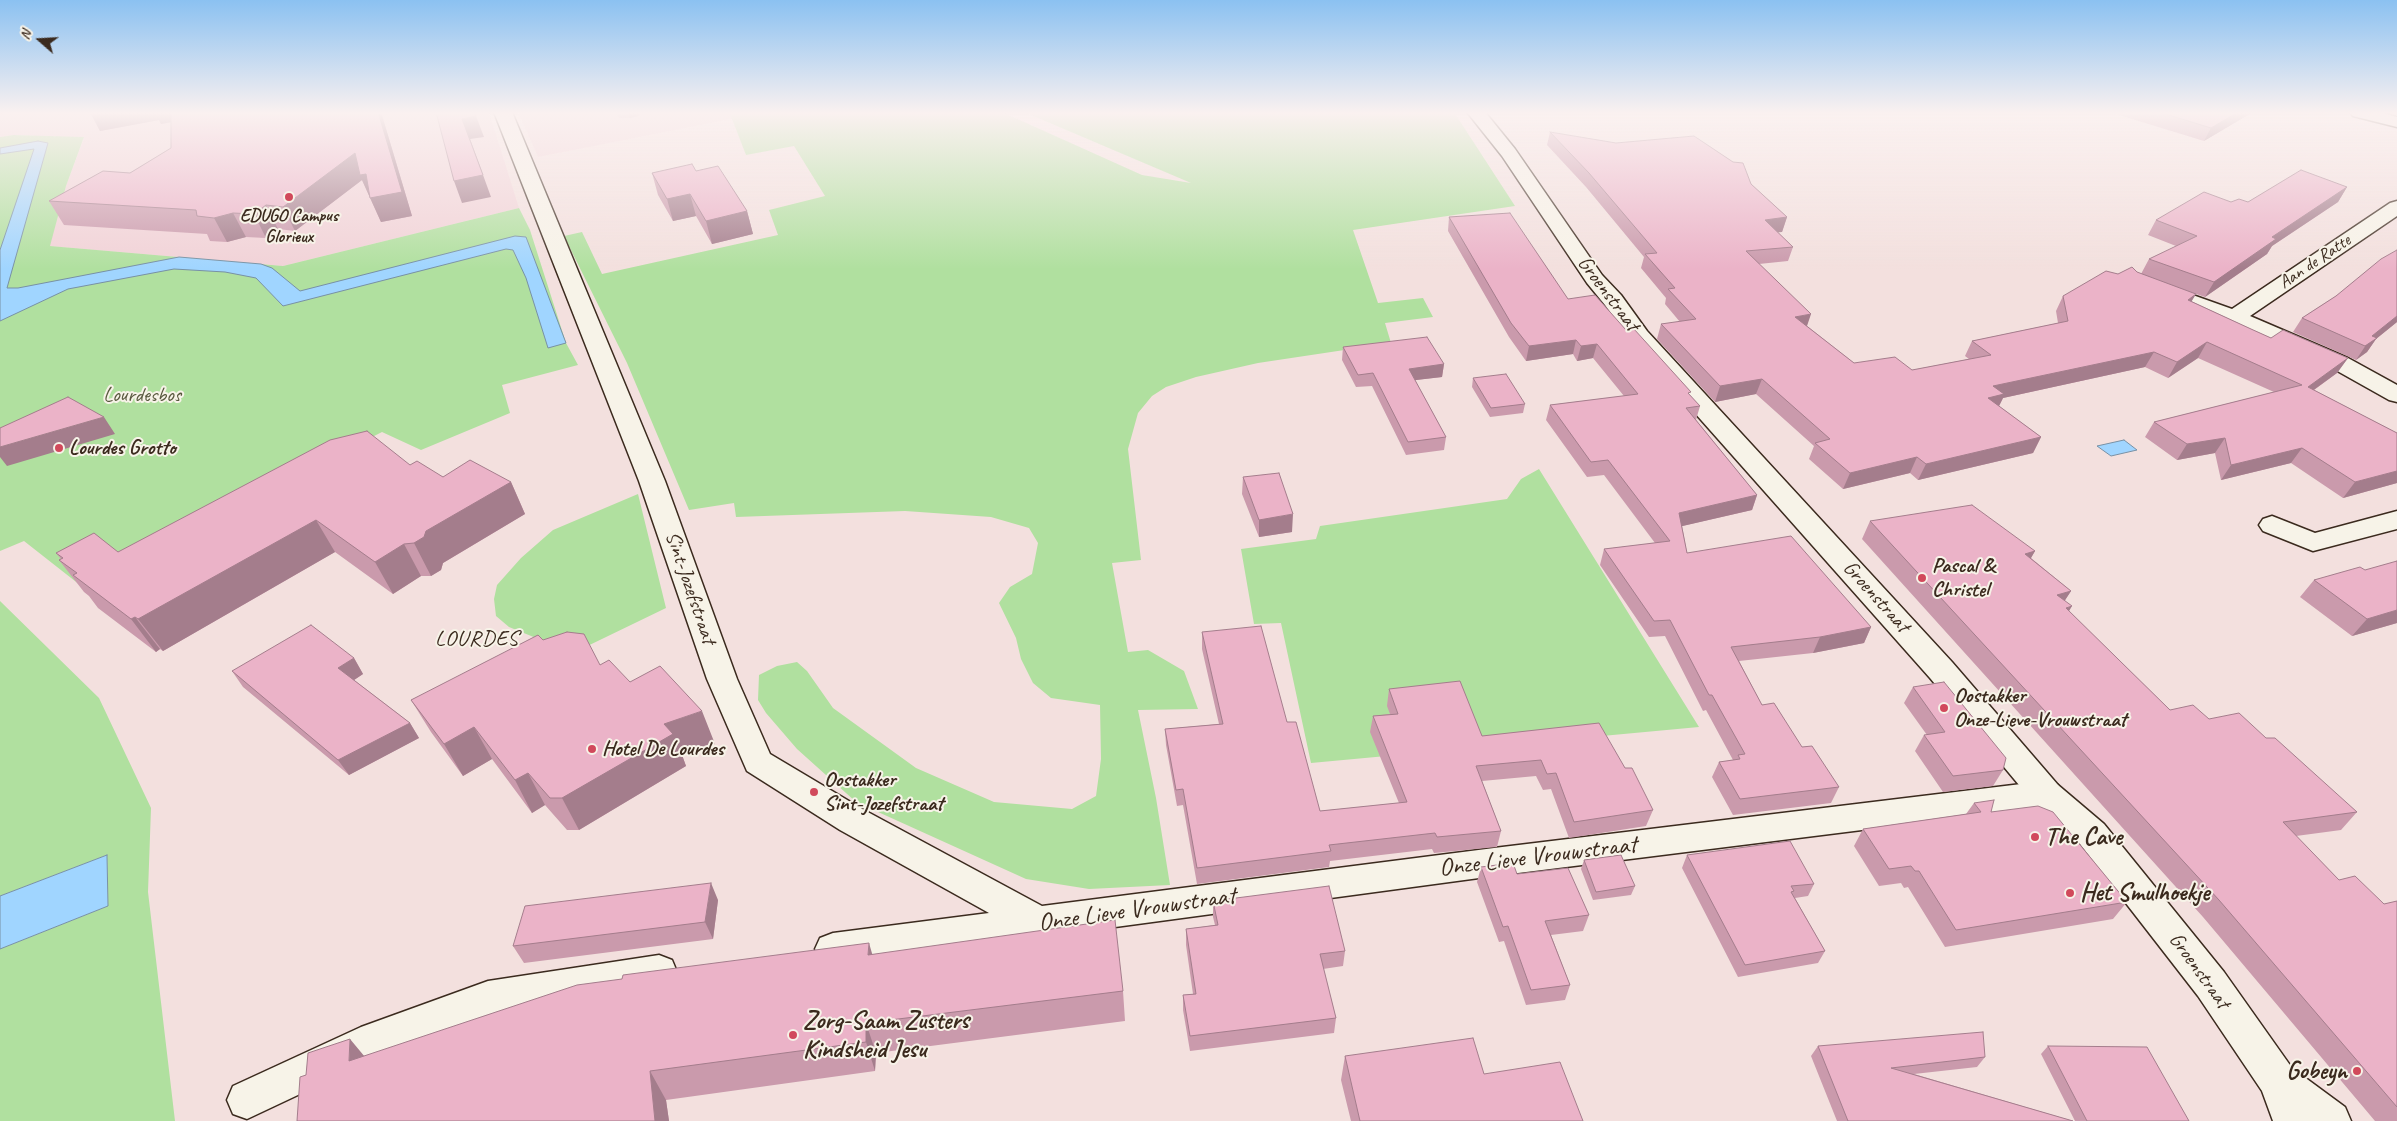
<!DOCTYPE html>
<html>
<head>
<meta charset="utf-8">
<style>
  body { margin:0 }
  #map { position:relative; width:2397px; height:1121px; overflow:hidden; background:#f3e0de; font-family:Caveat,sans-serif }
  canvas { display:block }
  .north { position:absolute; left:15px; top:15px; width:50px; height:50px; -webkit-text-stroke:4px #f7f3e8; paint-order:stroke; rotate:289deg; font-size:14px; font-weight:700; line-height:20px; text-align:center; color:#3b2a1e }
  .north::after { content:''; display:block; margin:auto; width:18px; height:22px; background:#3b2a1e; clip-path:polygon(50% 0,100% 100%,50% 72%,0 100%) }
</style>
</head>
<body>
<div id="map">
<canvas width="2397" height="1121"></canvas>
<div class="north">N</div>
</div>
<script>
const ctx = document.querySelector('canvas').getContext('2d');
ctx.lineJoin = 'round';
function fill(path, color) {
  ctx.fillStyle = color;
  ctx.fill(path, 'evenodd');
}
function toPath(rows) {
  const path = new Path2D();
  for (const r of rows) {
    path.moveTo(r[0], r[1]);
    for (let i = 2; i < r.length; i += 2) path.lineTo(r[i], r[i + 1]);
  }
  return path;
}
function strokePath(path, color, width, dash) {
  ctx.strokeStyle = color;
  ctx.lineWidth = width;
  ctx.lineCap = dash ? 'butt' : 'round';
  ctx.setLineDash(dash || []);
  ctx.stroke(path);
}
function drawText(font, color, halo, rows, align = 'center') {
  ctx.font = font + ' Caveat,sans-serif';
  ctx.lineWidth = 4;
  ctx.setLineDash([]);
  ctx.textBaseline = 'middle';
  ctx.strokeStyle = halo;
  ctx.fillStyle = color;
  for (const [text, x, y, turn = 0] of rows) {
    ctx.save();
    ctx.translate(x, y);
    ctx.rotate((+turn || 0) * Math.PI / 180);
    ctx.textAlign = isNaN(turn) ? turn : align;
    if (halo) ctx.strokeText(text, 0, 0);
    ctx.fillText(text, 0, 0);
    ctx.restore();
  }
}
fill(toPath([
  [0,112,489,112,519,208,283,266,49,246,66,186,84,138,13,135,0,137],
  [518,112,767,112,538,157]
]), '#f1d2d7');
fill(toPath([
  [742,112,1002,112,1142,175,1191,183,1024,112,1454,112,1515,206,1353,230,1378,303,1423,298,1433,317,1385,323,1391,343,1258,363,1196,377,1166,387,1152,396,1138,413,1128,449,1141,560,1112,563,1128,652,1148,650,1184,671,1198,709,1138,710,1156,798,1170,885,1089,889,1026,879,856,802,797,749,766,713,758,700,759,675,777,666,797,662,807,671,833,708,916,768,994,802,1072,809,1096,796,1101,759,1100,705,1051,698,1033,683,1021,659,1016,638,999,603,1010,587,1032,574,1038,543,1029,528,991,517,905,511,736,517,734,503,689,510,627,363,564,236,582,232,602,274,778,235,769,210,825,196,794,146,746,155,730,114],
  [13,135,84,137,66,186,50,246,283,266,519,208,530,230,566,343,578,365,502,385,510,413,421,450,382,432,80,585,24,541,0,551,0,137],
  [1539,469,1699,727,1311,763,1281,623,1254,624,1241,549,1316,539,1320,526,1507,499,1521,479],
  [638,494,666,608,573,653,509,627,496,616,494,599,497,585,521,558,553,530],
  [0,601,99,698,151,808,148,892,175,1121,0,1121,0,949,108,906,107,855,0,896]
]), '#b0e09f');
const water = toPath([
  [38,141,48,143,7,288,18,288,179,257,261,264,272,268,300,291,515,236,526,237,566,343,548,348,526,278,513,250,506,249,283,306,256,278,225,272,174,269,68,289,0,321,0,250,34,149,0,154,0,148,38,141],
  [2124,440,2137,450,2111,456,2097,446,2124,440],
  [107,855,108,906,0,949,0,896,107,855]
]);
fill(water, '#a0d5ff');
strokePath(water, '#7891a5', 1);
const minor = toPath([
  [494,112,512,112,665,481,737,679,770,754,864,810,1042,906,1494,848,2046,781,2058,785,2062,794,2058,803,2046,807,1494,876,833,965,820,960,815,949,820,938,833,933,989,913,840,830,747,771,707,679,639,481,494,112],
  [2350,112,2379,112,2397,117,2397,127,2353,116,2350,112],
  [2397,201,2397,216,2250,316,2348,358,2397,385,2397,402,2389,400,2332,368,2226,322,2151,294,2148,289,2151,284,2159,283,2232,309,2390,203,2397,201],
  [2397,511,2397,529,2313,551,2263,531,2259,525,2263,519,2272,516,2315,533,2397,511],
  [659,955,672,960,677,972,672,984,659,989,488,1015,387,1053,247,1119,233,1114,227,1100,233,1086,361,1027,488,981,659,955],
  [2278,1062,2292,1068,2345,1107,2351,1121,2299,1121,2264,1094,2258,1081,2264,1068,2278,1062]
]);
const tertiary = toPath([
  [1467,112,1485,112,1515,149,1602,275,1621,295,1647,331,1952,662,2058,785,2104,824,2224,972,2292,1068,2313,1121,2273,1121,2262,1091,2198,996,2080,844,2034,803,1930,678,1631,341,1605,305,1587,283,1502,156,1467,112]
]);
strokePath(minor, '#3b2a1e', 3);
strokePath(tertiary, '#3b2a1e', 3);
fill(minor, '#f7f3e8');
fill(tertiary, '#f7f3e8');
fill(toPath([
  [90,112,381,112,412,216,381,222,362,180,295,231,278,229,266,238,246,237,227,242,210,241,207,234,64,225,49,201,130,173,171,148,171,122,161,124,159,120,100,131],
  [615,112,643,112,641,113,638,116,630,118,619,118],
  [2109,112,2253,112,2204,141],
  [1550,132,1751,184,1787,217,1782,232,1778,232,1793,247,1788,261,1759,264,1807,326,1854,363,1912,370,1969,359,1965,356,1972,341,2058,323,2056,311,2063,296,2118,274,2137,272,2141,274,2149,259,2176,246,2148,235,2156,220,2231,202,2248,202,2347,187,2338,202,2272,246,2267,254,2205,297,2173,286,2196,294,2191,301,2251,329,2271,338,2348,358,2337,373,2314,390,2397,433,2397,483,2343,498,2291,463,2221,480,2215,453,2177,460,2145,437,2154,422,2274,392,2198,358,2168,378,2145,367,2003,398,1999,406,2041,437,2033,453,1918,480,1910,473,1843,489,1809,459,1814,446,1756,394,1715,402,1657,339,1661,324,1680,322,1665,304,1666,298,1641,268,1644,257,1586,187,1547,145],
  [696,171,747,211,753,234,712,244,696,216,673,221,658,195,652,173],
  [1449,217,1568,299,1626,330,1700,406,1696,420,1757,495,1752,510,1682,526,1687,553,1871,627,1864,643,1813,653,1739,661,1762,705,1839,787,1831,803,1733,815,1712,777,1719,762,1733,760,1706,710,1703,711,1665,636,1649,637,1600,565,1604,549,1655,543,1604,475,1587,477,1546,420,1550,405,1624,396,1593,358,1577,361,1573,354,1526,361,1509,337,1448,231],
  [2397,250,2397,322,2376,339,2367,352,2356,360,2293,332,2302,318,2336,296],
  [1343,347,1444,364,1442,377,1415,380,1446,437,1444,450,1406,455,1372,386,1356,387,1342,360],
  [1473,378,1525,404,1523,413,1490,417,1472,387],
  [410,465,443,477,511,482,525,514,443,563,441,570,431,576,421,576,393,594,335,552,163,651,160,649,156,652,98,608,89,596,84,592,59,560,61,559,56,553,118,552],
  [1243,477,1292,532,1259,537,1242,494],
  [1870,521,2035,551,2031,558,2071,591,2065,600,2069,611,2170,710,2209,719,2266,738,2357,812,2341,830,2296,836,2339,880,2384,904,2397,901,2397,1121,2375,1121,2203,917,1862,539],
  [2365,570,2397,623,2352,636,2300,597,2314,580],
  [1202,632,1287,722,1320,811,1399,803,1370,732,1373,716,1390,714,1387,706,1389,689,1482,736,1625,768,1653,810,1646,826,1569,838,1551,789,1543,790,1536,776,1482,781,1501,831,1497,847,1434,853,1432,849,1330,861,1329,867,1197,884,1183,805,1177,806,1166,745,1165,729,1219,724,1202,649],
  [543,640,600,665,630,682,715,744,682,755,686,766,579,830,567,830,545,805,532,813,492,759,463,776,431,732,411,700],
  [354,658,363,674,354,680,410,723,419,738,349,775,243,687,232,671],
  [1913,687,2003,770,1993,786,1943,792,1915,751,1924,735,1927,735,1904,703],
  [1974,803,1991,812,2127,902,2113,919,1945,947,1908,887,1904,888,1901,883,1879,886,1854,846,1863,829,1966,814],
  [1687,855,1814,884,1808,896,1795,898,1825,951,1818,963,1738,977,1682,868],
  [1584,860,1635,886,1631,895,1593,900,1581,869],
  [1481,867,1517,874,1589,915,1583,931,1551,935,1570,985,1565,1000,1526,1005,1504,941,1499,942,1477,882],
  [718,900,713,939,524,963,513,946],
  [1213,901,1345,951,1343,966,1323,969,1336,1018,1334,1033,1190,1051,1183,1010,1183,995,1193,994,1186,945,1186,929,1215,925,1213,917],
  [872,954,1123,991,1125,1021,876,1053,875,1071,666,1100,669,1121,297,1121,306,1075,364,1056],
  [1818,1046,1985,1057,1977,1067,1914,1074,2073,1121,1837,1121,1811,1056],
  [2048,1046,2189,1121,2075,1121,2041,1054],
  [1345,1056,1484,1074,1583,1121,1351,1121,1341,1080]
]), '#ca9aac');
fill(toPath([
  [0,112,13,112,0,114],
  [90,112,179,112,183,120,161,124,159,120,100,131],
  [378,112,381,112,412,216,381,222,362,180,295,231,283,207,355,153,366,174],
  [628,112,643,112,641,113,638,116,630,118],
  [2238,112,2253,112,2204,141,2211,128],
  [476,116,484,137,470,139,491,197,462,203,454,181,462,119],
  [2347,187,2338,202,2272,246,2267,254,2205,297,2214,282,2272,237],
  [690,194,696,216,673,221,667,199],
  [266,205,278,229,266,238,254,214],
  [747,211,753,234,712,244,706,221],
  [233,213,246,237,227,242,214,218],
  [1787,217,1782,232,1760,234,1765,220],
  [2196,294,2187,309,2188,300],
  [1811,314,1806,329,1795,317],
  [2397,316,2397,322,2376,339,2367,352,2356,360,2372,336],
  [1576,340,1573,354,1526,361,1529,346],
  [2207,342,2198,358,2168,378,2177,362],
  [1597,344,1593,358,1577,361,1581,346],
  [2154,352,2145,367,2003,398,1997,410,1980,413,1993,386],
  [2348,358,2337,373,2297,402,2308,387],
  [1444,364,1442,377,1408,381,1409,369],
  [1762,379,1756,394,1715,402,1720,386],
  [104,417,115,434,7,466,0,457,0,447],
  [2041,437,2033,453,1918,480,1926,464],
  [2225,438,2215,453,2177,460,2187,444],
  [2302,448,2291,463,2221,480,2231,465],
  [1917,457,1910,473,1843,489,1850,473],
  [2397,471,2397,483,2343,498,2355,482],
  [511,482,525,514,443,563,441,570,431,576,414,543,426,531],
  [1757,495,1752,510,1674,528,1679,513],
  [1293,514,1292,532,1259,537,1259,520],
  [316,520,335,552,163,651,138,619],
  [404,544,421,576,393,594,375,562],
  [2035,551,2025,568,2025,554],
  [2071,591,2060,608,2057,595],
  [2072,606,2062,623,2066,608],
  [2397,610,2397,623,2352,636,2367,619],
  [135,617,160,649,156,652,131,619],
  [1871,627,1864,643,1813,653,1820,637],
  [354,658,363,674,348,684,338,668],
  [702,711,715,744,682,755,686,766,579,830,562,798,664,724],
  [410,723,419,738,349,775,338,760],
  [474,727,492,759,463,776,444,744],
  [528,773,545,805,532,813,515,780],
  [711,883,718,900,713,939,705,922],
  [869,943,878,974,868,955],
  [866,1023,876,1053,875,1071,866,1042],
  [350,1039,375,1069,349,1061],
  [650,1071,666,1100,669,1121,655,1121]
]), '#a47d8c');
const building = toPath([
  [171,112,378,112,402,192,370,198,366,174,360,175,355,153,283,207,266,205,254,214,233,213,214,218,197,216,196,210,49,201,103,171,130,173,171,148,171,112],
  [436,112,474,112,476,116,462,119,483,175,454,181,436,112],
  [2159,112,2238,112,2211,128,2159,112],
  [1550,132,1616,143,1694,136,1733,162,1743,163,1751,184,1787,217,1765,220,1793,247,1746,251,1811,314,1795,317,1854,363,1895,357,1912,370,1991,355,1972,341,2068,321,2063,296,2106,271,2118,274,2132,267,2137,272,2196,294,2188,300,2251,329,2271,338,2283,330,2348,358,2308,387,2397,433,2397,471,2355,482,2302,448,2231,465,2225,438,2187,444,2154,422,2302,385,2207,342,2177,362,2154,352,1993,386,2004,394,1988,398,2041,437,1926,464,1917,457,1850,473,1815,443,1830,439,1762,379,1720,386,1661,324,1696,319,1668,289,1675,288,1645,254,1657,253,1589,173,1550,132],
  [692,164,696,171,718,166,747,211,706,221,690,194,667,199,652,173,692,164],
  [2301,170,2347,187,2272,237,2276,239,2214,282,2149,259,2197,236,2156,220,2204,192,2231,202,2239,199,2248,202,2301,170],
  [1510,213,1568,299,1595,295,1626,330,1634,329,1691,392,1688,393,1700,406,1686,408,1757,495,1679,513,1687,553,1791,536,1871,627,1820,637,1731,647,1762,705,1774,703,1802,747,1812,746,1839,787,1740,799,1719,762,1740,759,1738,755,1745,754,1712,695,1709,695,1670,620,1654,621,1604,549,1670,541,1608,460,1591,462,1550,405,1638,394,1597,344,1581,346,1576,340,1529,346,1511,323,1449,217,1510,213],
  [2397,250,2397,316,2372,336,2377,338,2365,346,2302,318,2336,296,2381,259,2397,250],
  [1427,337,1444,364,1409,369,1446,437,1408,442,1373,373,1358,375,1343,347,1427,337],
  [1506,374,1525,404,1491,408,1473,378,1506,374],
  [68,397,104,417,0,447,0,428,68,397],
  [367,431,410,465,417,461,443,477,470,460,511,482,426,531,424,537,414,543,404,544,375,562,316,520,138,619,135,617,131,619,73,575,77,573,59,560,63,558,56,553,94,533,118,552,330,440,367,431],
  [1279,473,1293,514,1259,520,1243,477,1279,473],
  [1972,505,2035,551,2025,554,2071,591,2057,595,2072,606,2066,608,2170,710,2193,705,2209,719,2239,713,2266,738,2275,738,2357,812,2283,822,2339,880,2355,876,2384,904,2397,901,2397,1107,2219,900,1870,521,1972,505],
  [2397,561,2397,610,2367,619,2314,580,2360,567,2365,570,2397,561],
  [311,625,354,658,338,668,410,723,338,760,232,671,311,625],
  [1261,626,1287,722,1296,722,1320,811,1407,802,1373,716,1398,714,1389,689,1460,681,1482,736,1599,723,1625,768,1632,768,1653,810,1574,822,1556,773,1547,774,1541,760,1476,766,1501,831,1437,837,1435,833,1329,845,1331,851,1197,868,1183,789,1176,790,1165,729,1223,724,1202,632,1261,626],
  [567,632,584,634,600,665,609,660,630,682,660,666,702,711,664,724,673,734,562,798,550,798,528,773,515,780,474,727,444,744,411,700,538,635,543,640,567,632],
  [1944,682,2006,758,2003,770,1953,776,1924,735,1945,732,1913,687,1944,682],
  [1994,800,1991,812,2038,806,2053,812,2127,902,1956,930,1919,871,1915,871,1911,866,1889,869,1863,829,1981,812,1974,803,1994,800],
  [1790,841,1814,884,1791,886,1794,891,1791,892,1825,951,1745,965,1687,855,1790,841],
  [1621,855,1635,886,1596,892,1584,860,1621,855],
  [1513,863,1517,874,1568,868,1589,915,1545,921,1570,985,1531,990,1508,926,1503,927,1481,867,1513,863],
  [711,883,705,922,513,946,525,906,711,883],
  [1329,886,1345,951,1320,954,1336,1018,1190,1036,1183,995,1196,994,1186,929,1218,925,1213,901,1329,886],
  [1115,920,1123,991,866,1023,866,1042,650,1071,655,1121,297,1121,300,1077,306,1075,308,1053,350,1039,349,1061,577,985,622,979,623,975,869,943,868,955,1115,920],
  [1983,1032,1985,1057,1891,1068,2073,1121,1848,1121,1818,1046,1983,1032],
  [1473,1038,1484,1074,1560,1062,1583,1121,1360,1121,1345,1056,1473,1038],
  [2048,1046,2147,1047,2189,1121,2087,1121,2048,1046]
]);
fill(building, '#ebb3c8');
strokePath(building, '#a47d8c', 1);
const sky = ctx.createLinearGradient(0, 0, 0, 269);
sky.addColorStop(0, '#8bc1f1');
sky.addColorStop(0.42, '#faf1f0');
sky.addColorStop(1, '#faf1f000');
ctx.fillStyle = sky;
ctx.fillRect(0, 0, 2397, 269);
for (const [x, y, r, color] of [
  [289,197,5,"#d1495b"],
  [59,448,5,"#d1495b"],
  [1922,578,5,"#d1495b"],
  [1944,708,5,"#d1495b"],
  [592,749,5,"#d1495b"],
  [814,792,5,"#d1495b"],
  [2035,837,5,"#d1495b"],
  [2070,893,5,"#d1495b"],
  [793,1035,5,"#d1495b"],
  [2357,1071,5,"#d1495b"]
]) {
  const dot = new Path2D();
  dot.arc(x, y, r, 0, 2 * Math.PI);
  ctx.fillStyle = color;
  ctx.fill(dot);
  strokePath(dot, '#f7f3e8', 2);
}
drawText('bold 18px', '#3b2a1e', '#f7f3e8', [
  ["EDUGO Campus",289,216],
  ["Glorieux",289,237]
]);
drawText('18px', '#3b2a1e', '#f7f3e8', [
  ["Aan de Ratte",2315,262,-34]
]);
drawText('21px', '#3b2a1e', '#f7f3e8', [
  ["Groenstraat",1608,294,53],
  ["Sint-Jozefstraat",690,588,71],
  ["Groenstraat",1876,597,48],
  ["Groenstraat",2199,971,54]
]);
drawText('21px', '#58583e', '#f7f3e8', [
  ["Lourdesbos",142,395]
]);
drawText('bold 21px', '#3b2a1e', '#f7f3e8', [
  ["Lourdes Grotto",69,448],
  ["Pascal &",1932,566],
  ["Christel",1932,590],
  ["Oostakker",1954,696],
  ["Onze-Lieve-Vrouwstraat",1954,720],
  ["Hotel De Lourdes",602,749],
  ["Oostakker",824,780],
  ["Sint-Jozefstraat",824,804]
], 'left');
ctx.letterSpacing = '1px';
drawText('22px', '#3b2a1e', '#f7f3e8', [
  ["LOURDES",477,639]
]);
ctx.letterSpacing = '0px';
drawText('bold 25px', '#3b2a1e', '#f7f3e8', [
  ["The Cave",2045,837],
  ["Het Smulhoekje",2080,893],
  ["Zorg-Saam Zusters",803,1021],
  ["Kindsheid Jesu",803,1050],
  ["Gobeyn",2347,1071,"right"]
], 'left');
drawText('25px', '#3b2a1e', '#f7f3e8', [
  ["Onze Lieve Vrouwstraat",1538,857,-7],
  ["Onze Lieve Vrouwstraat",1137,910,-8]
]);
</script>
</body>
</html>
